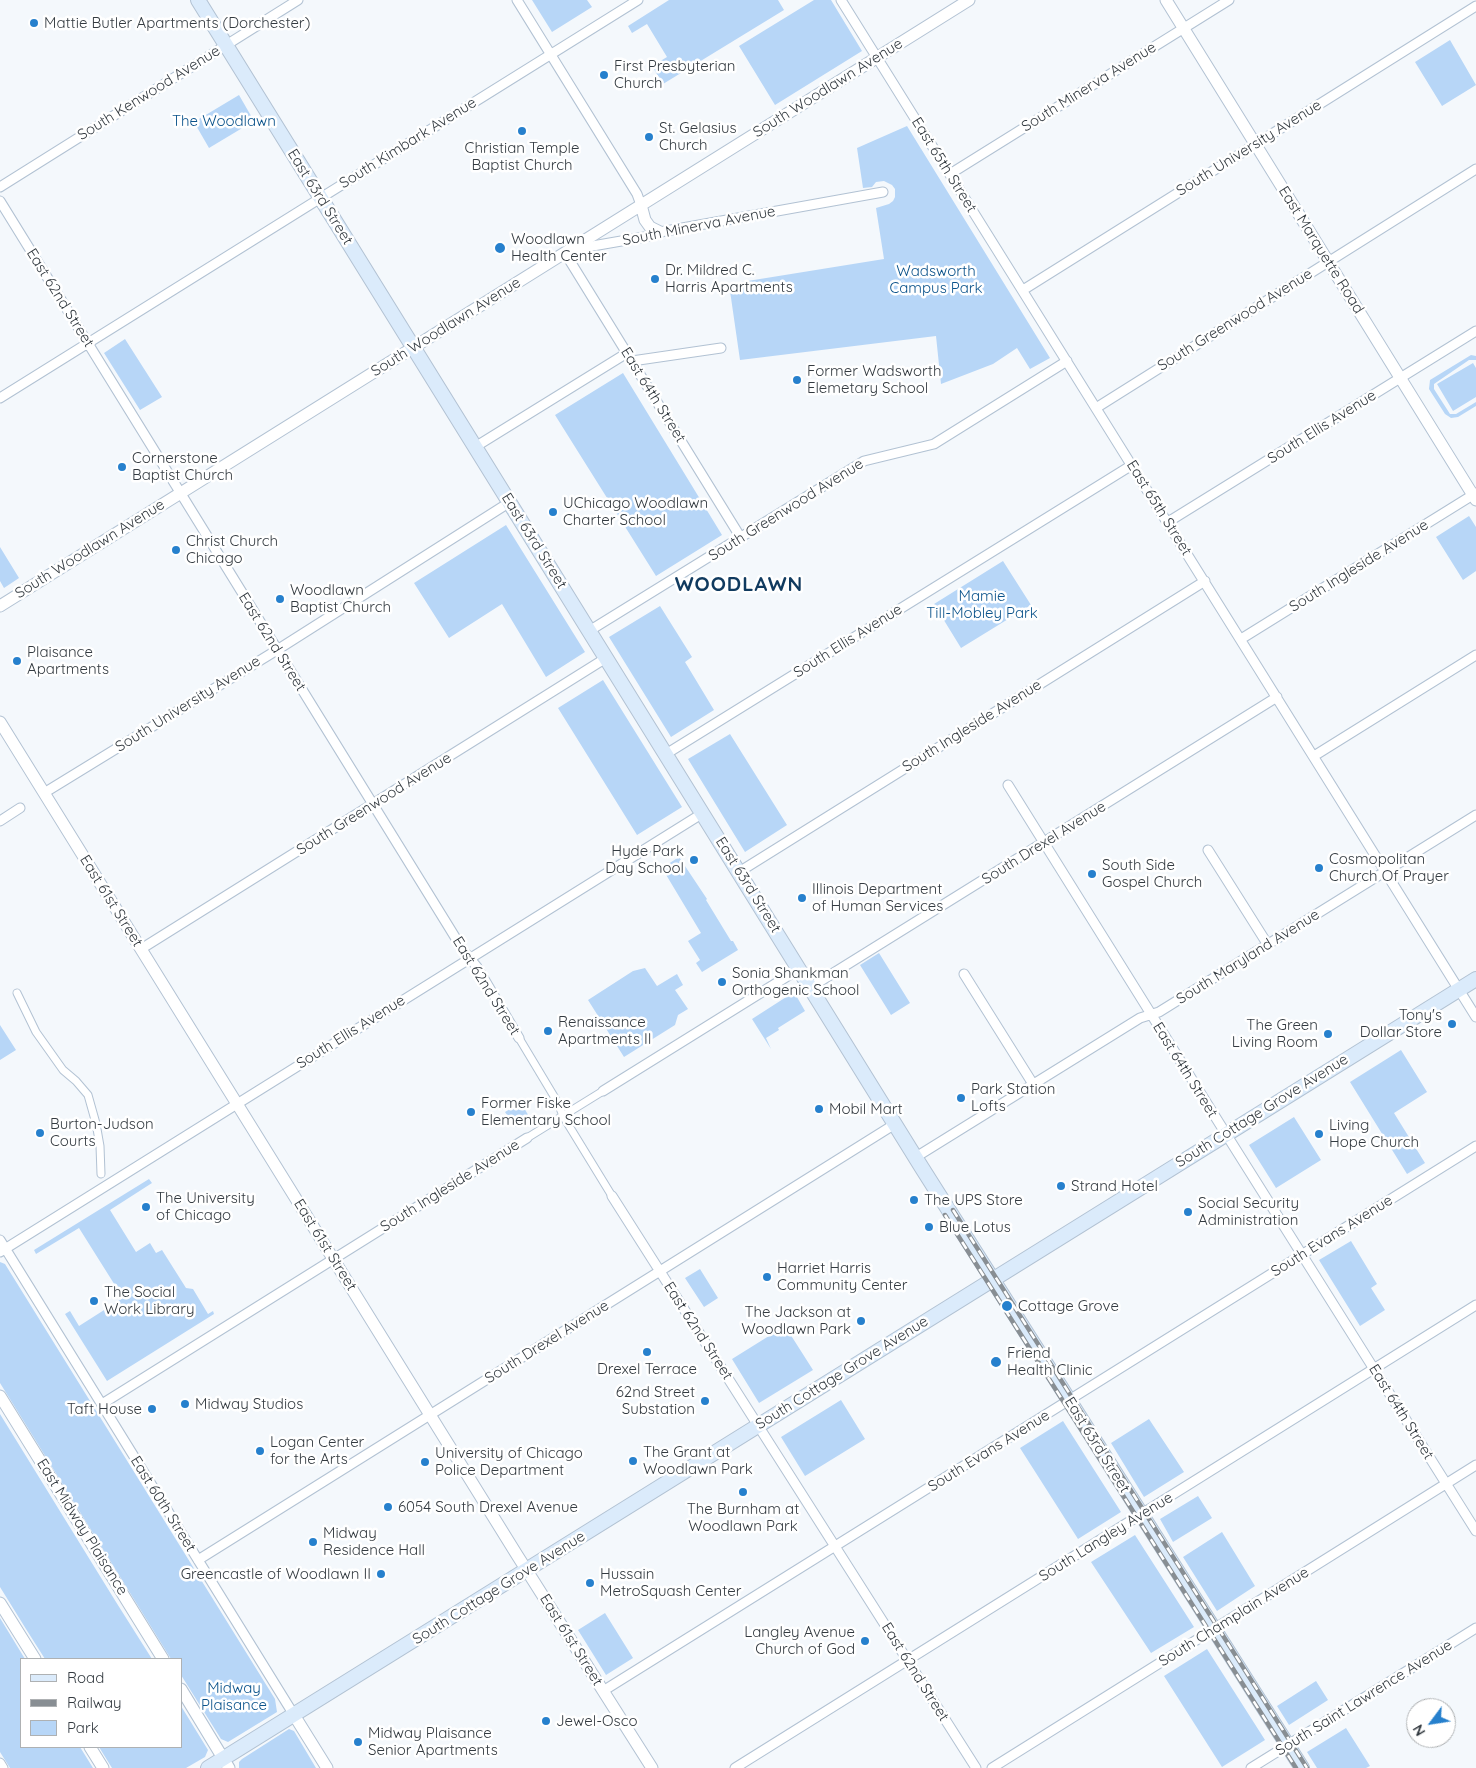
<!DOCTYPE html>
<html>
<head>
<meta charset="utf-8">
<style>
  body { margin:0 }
  #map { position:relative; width:1476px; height:1768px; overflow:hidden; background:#f4f8fc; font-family:Quicksand,sans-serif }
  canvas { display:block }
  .legend { position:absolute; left:20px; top:1658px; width:162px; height:90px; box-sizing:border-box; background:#fff; border:1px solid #aeb1b3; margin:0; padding:6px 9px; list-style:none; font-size:15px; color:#343b41 }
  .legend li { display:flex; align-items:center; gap:10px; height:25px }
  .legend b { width:25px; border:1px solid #aeb1b3 }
  .north { position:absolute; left:1406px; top:1698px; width:50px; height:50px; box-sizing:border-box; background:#fff; border:1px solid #aeb1b3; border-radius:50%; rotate:239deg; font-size:14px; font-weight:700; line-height:20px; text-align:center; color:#343b41 }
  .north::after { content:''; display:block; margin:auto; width:18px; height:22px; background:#2680cd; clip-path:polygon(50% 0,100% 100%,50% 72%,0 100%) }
</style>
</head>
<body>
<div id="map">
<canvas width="1476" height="1768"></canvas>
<ul class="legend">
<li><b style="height:6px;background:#dbebfb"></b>Road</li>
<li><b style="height:6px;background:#888e93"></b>Railway</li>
<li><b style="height:14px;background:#b7d6f7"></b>Park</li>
</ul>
<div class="north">N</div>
</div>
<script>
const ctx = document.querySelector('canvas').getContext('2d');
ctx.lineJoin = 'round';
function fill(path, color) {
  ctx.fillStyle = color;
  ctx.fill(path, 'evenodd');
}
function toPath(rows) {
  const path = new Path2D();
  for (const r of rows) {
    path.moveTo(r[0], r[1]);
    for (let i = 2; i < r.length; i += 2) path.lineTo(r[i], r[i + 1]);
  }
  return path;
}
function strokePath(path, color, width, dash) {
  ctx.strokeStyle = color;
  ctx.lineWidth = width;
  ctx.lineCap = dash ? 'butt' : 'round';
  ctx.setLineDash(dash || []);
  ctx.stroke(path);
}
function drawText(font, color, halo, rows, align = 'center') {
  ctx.font = font + ' Quicksand,sans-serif';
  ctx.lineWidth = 5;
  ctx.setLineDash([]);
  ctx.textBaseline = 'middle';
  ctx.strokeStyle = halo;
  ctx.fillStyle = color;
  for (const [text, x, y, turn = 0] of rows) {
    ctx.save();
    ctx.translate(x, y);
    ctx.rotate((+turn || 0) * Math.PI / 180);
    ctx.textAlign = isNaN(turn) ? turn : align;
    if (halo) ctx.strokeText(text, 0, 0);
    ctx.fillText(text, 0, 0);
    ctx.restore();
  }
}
fill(toPath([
  [532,0,587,0,592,7,552,32],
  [669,0,778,0,784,10,663,84,652,66,667,57,647,24,632,33,628,26],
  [814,0,831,0,862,51,775,105,739,46],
  [1450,40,1476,85,1442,106,1415,62],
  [239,95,254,121,209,148,194,122],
  [907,126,1050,358,1030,369,1017,348,993,364,941,384,936,336,740,360,729,284,884,259,876,208,889,204,893,201,895,197,895,189,892,185,884,181,876,182,872,187,863,188,857,148],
  [125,339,162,397,140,410,104,353],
  [1471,355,1476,356,1476,360,1469,360,1434,384,1434,389,1450,414,1456,414,1476,402,1476,406,1458,417,1451,418,1445,414,1429,389,1430,380],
  [1473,363,1476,368,1476,397,1453,411,1437,384],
  [623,373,722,535,656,576,555,415],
  [1469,516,1476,527,1476,571,1463,580,1436,537],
  [506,525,585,652,546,677,502,604,449,638,414,583],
  [0,547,19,578,4,588,0,581],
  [1003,561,1031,605,961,648,934,604],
  [660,606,692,657,685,662,714,710,671,737,609,637],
  [603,680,682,807,637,835,558,708],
  [730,734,787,825,745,852,688,759],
  [679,857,707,899,706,900,731,941,733,941,738,950,702,972,696,963,700,960,688,941,701,933,662,868],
  [879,953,910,1003,891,1015,860,965],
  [645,968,657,986,677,974,683,985,675,990,688,1009,678,1015,675,1025,624,1057,588,1000,633,971],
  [794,992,805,1011,778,1028,779,1030,766,1038,771,1049,752,1019],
  [0,1025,16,1050,0,1060],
  [1401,1050,1427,1092,1394,1113,1425,1163,1407,1174,1350,1082],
  [521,1103,530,1118,515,1127,505,1112],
  [1294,1117,1321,1160,1276,1188,1249,1145],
  [149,1179,152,1183,110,1210,136,1252,150,1243,156,1253,162,1250,186,1288,193,1289,208,1314,213,1311,214,1314,107,1381,65,1314,70,1311,79,1326,123,1298,79,1228,36,1254,34,1250],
  [1351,1241,1377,1284,1371,1288,1385,1310,1360,1326,1319,1260],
  [0,1262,5,1264,275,1699,277,1712,228,1742,221,1739,181,1675,181,1659,171,1659,0,1383],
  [700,1269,718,1298,704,1307,685,1278],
  [785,1326,813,1370,759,1403,732,1359],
  [841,1400,865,1439,805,1476,781,1437],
  [0,1414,116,1602,152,1659,45,1659,26,1629,0,1587],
  [1149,1419,1184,1472,1144,1497,1111,1443],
  [1063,1421,1121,1512,1078,1539,1020,1448],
  [1198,1496,1212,1518,1173,1542,1160,1519],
  [1222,1532,1255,1586,1217,1611,1183,1557],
  [1135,1535,1194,1627,1151,1653,1091,1562],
  [605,1613,633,1658,606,1675,578,1630],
  [0,1618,25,1659,21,1659,21,1747,80,1747,93,1768,10,1768,0,1752],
  [1207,1649,1265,1740,1222,1767,1164,1676],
  [1316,1681,1328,1700,1289,1725,1277,1706],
  [181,1706,208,1750,205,1757,186,1768,112,1768,99,1747,181,1747],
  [1346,1728,1370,1766,1366,1768,1317,1768,1307,1752],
  [289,1729,294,1731,316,1768,239,1768,239,1762,242,1759]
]), '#b7d6f7');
const pedestrian = toPath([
  [17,993,36,1032,63,1070,76,1081,88,1095,97,1127],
  [519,1038,558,1103,563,1116,612,1196],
  [97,1129,100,1146,101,1174],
  [527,1138,603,1091]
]);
const minor = toPath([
  [517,0,637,194,641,205],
  [841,0,1476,1017],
  [950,174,1229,0],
  [0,187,298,0],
  [0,201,447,924,463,950,477,967,519,1038],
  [573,248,581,248,650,236,660,232,883,192],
  [565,253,741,538],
  [1023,290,1476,6],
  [632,361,721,348],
  [0,398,638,0],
  [1096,408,1476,169],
  [475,447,627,353],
  [1168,522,1476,331],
  [589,631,864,461,934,444,1067,361],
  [1241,639,1476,493],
  [666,754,1132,465],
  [1314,756,1476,655],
  [1008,785,1226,1134,1476,1531],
  [44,793,277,650,510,502],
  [0,821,20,808],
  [1208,850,1268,945],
  [739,872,1205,581],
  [141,949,606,658],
  [964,974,1033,1084],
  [811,987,1277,697],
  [603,1091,799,969],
  [916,1157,1140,1018,1159,1012,1476,815],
  [612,1196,976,1768],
  [0,1240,294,1715],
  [0,1252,703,813],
  [102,1404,527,1138],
  [198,1560,895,1124],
  [603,1691,1476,1146],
  [0,1763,3,1768],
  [735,1768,1476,1305],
  [992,1768,1476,1465],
  [1251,1768,1476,1628]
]);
const tertiary = toPath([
  [1166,0,1476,500],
  [641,205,645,220,650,227,660,232],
  [0,606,969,0],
  [0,722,517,1555,652,1768],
  [0,1396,163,1659],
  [0,1603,35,1659],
  [181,1689,229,1768],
  [294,1715,327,1768],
  [90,1747,103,1768]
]);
const secondary = toPath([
  [198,0,922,1168,1302,1768],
  [208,1768,1476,979]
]);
strokePath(pedestrian, '#b2c2d3', 9);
strokePath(minor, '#b2c2d3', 11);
strokePath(tertiary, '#b2c2d3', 13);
strokePath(secondary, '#b2c2d3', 16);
strokePath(pedestrian, '#fff', 7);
strokePath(minor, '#fff', 9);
strokePath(tertiary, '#fff', 11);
strokePath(secondary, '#dbebfb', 14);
const rail = toPath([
  [953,1210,1307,1768],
  [945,1215,1296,1768]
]);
strokePath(rail, '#888e93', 4.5);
strokePath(rail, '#fff', 2.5, [8]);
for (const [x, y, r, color] of [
  [34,23,5,"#2680cd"],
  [604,75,5,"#2680cd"],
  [522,131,5,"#2680cd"],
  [649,137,5,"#2680cd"],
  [500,248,6,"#2680cd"],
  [655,279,5,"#2680cd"],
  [797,380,5,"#2680cd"],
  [122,467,5,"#2680cd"],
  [553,512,5,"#2680cd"],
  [176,550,5,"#2680cd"],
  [280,599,5,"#2680cd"],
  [17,661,5,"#2680cd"],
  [694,860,5,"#2680cd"],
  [1319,868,5,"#2680cd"],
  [1092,874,5,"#2680cd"],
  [802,898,5,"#2680cd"],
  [722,982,5,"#2680cd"],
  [1452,1024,5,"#2680cd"],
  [548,1031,5,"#2680cd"],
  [1328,1034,5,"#2680cd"],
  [961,1098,5,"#2680cd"],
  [819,1109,5,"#2680cd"],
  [471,1112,5,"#2680cd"],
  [40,1133,5,"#2680cd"],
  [1319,1134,5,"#2680cd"],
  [1061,1186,5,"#2680cd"],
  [914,1200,5,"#2680cd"],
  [146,1207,5,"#2680cd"],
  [1188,1212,5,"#2680cd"],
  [929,1227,5,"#2680cd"],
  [767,1277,5,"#2680cd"],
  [94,1301,5,"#2680cd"],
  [1007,1306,6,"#2680cd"],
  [861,1321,5,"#2680cd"],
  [647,1352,5,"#2680cd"],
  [996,1362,6,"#2680cd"],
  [705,1401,5,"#2680cd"],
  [185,1404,5,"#2680cd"],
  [152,1409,5,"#2680cd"],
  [260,1451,5,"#2680cd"],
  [633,1461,5,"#2680cd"],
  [425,1462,5,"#2680cd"],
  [743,1492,5,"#2680cd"],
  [388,1507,5,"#2680cd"],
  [313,1542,5,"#2680cd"],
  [381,1574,5,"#2680cd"],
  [590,1583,5,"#2680cd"],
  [865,1641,5,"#2680cd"],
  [546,1721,5,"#2680cd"],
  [358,1742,5,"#2680cd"]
]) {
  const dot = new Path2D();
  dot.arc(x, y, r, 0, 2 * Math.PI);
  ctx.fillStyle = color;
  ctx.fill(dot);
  strokePath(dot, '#fff', 2);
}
drawText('15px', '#343b41', '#fff', [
  ["Mattie Butler Apartments (Dorchester)",44,23],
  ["First Presbyterian",614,66],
  ["Church",614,83],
  ["St. Gelasius",659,128],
  ["Church",659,145],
  ["Christian Temple",522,148,"center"],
  ["Baptist Church",522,165,"center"],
  ["Woodlawn",511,239],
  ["Health Center",511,256],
  ["Dr. Mildred C.",665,270],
  ["Harris Apartments",665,287],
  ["Former Wadsworth",807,371],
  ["Elemetary School",807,388],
  ["Cornerstone",132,458],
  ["Baptist Church",132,475],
  ["UChicago Woodlawn",563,503],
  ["Charter School",563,520],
  ["Christ Church",186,541],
  ["Chicago",186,558],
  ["Woodlawn",290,590],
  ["Baptist Church",290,607],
  ["Plaisance",27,652],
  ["Apartments",27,669],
  ["Hyde Park",684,851,"right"],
  ["Day School",684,868,"right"],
  ["Cosmopolitan",1329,859],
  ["Church Of Prayer",1329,876],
  ["South Side",1102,865],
  ["Gospel Church",1102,882],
  ["Illinois Department",812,889],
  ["of Human Services",812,906],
  ["Sonia Shankman",732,973],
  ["Orthogenic School",732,990],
  ["Tony's",1442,1015,"right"],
  ["Dollar Store",1442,1032,"right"],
  ["Renaissance",558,1022],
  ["Apartments II",558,1039],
  ["The Green",1318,1025,"right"],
  ["Living Room",1318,1042,"right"],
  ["Park Station",971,1089],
  ["Lofts",971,1106],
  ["Former Fiske",481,1103],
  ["Elementary School",481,1120],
  ["Mobil Mart",829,1109],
  ["Burton-Judson",50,1124],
  ["Courts",50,1141],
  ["Living",1329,1125],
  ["Hope Church",1329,1142],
  ["Strand Hotel",1071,1186],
  ["The University",156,1198],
  ["of Chicago",156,1215],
  ["The UPS Store",924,1200],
  ["Social Security",1198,1203],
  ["Administration",1198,1220],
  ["Blue Lotus",939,1227],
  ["Harriet Harris",777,1268],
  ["Community Center",777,1285],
  ["The Social",104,1292],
  ["Work Library",104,1309],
  ["Cottage Grove",1018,1306],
  ["The Jackson at",851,1312,"right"],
  ["Woodlawn Park",851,1329,"right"],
  ["Friend",1007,1353],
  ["Health Clinic",1007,1370],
  ["Drexel Terrace",647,1369,"center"],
  ["62nd Street",695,1392,"right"],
  ["Substation",695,1409,"right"],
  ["Midway Studios",195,1404],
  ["Taft House",142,1409,"right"],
  ["Logan Center",270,1442],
  ["for the Arts",270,1459],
  ["The Grant at",643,1452],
  ["Woodlawn Park",643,1469],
  ["University of Chicago",435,1453],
  ["Police Department",435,1470],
  ["6054 South Drexel Avenue",398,1507],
  ["The Burnham at",743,1509,"center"],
  ["Woodlawn Park",743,1526,"center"],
  ["Midway",323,1533],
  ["Residence Hall",323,1550],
  ["Greencastle of Woodlawn II",371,1574,"right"],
  ["Hussain",600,1574],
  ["MetroSquash Center",600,1591],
  ["Langley Avenue",855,1632,"right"],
  ["Church of God",855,1649,"right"],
  ["Jewel-Osco",556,1721],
  ["Midway Plaisance",368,1733],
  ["Senior Apartments",368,1750]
], 'left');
drawText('15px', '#343b41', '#fff', [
  ["South Minerva Avenue",1089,87,-32],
  ["South Woodlawn Avenue",828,88,-32],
  ["South Kenwood Avenue",149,93,-32],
  ["South Kimbark Avenue",408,143,-32],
  ["South University Avenue",1249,148,-32],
  ["East 65th Street",944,165,58],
  ["East 63rd Street",320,197,58],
  ["South Minerva Avenue",699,226,-11],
  ["East Marquette Road",1321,250,58],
  ["East 62nd Street",60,298,58],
  ["South Greenwood Avenue",1235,320,-32],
  ["South Woodlawn Avenue",446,327,-32],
  ["East 64th Street",653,395,58],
  ["South Ellis Avenue",1322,427,-32],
  ["East 65th Street",1159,508,58],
  ["South Greenwood Avenue",786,510,-32],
  ["East 63rd Street",534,541,58],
  ["South Woodlawn Avenue",90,549,-32],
  ["South Ingleside Avenue",1359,566,-32],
  ["South Ellis Avenue",848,641,-32],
  ["East 62nd Street",272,642,58],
  ["South University Avenue",188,704,-32],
  ["South Ingleside Avenue",972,726,-32],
  ["South Greenwood Avenue",374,804,-32],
  ["South Drexel Avenue",1044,843,-32],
  ["East 63rd Street",748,885,58],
  ["East 61st Street",111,901,58],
  ["South Maryland Avenue",1248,957,-32],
  ["East 62nd Street",486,986,58],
  ["South Ellis Avenue",351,1032,-32],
  ["East 64th Street",1185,1070,58],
  ["South Cottage Grove Avenue",1262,1111,-32],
  ["South Ingleside Avenue",450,1186,-32],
  ["South Evans Avenue",1332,1236,-32],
  ["East 61st Street",325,1245,58],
  ["East 62nd Street",698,1331,57],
  ["South Drexel Avenue",547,1342,-32],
  ["South Cottage Grove Avenue",842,1373,-32],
  ["East 64th Street",1401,1412,58],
  ["East 63rd Street",1097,1445,58],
  ["South Evans Avenue",989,1451,-32],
  ["East 60th Street",163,1504,58],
  ["East Midway Plaisance",82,1527,58],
  ["South Langley Avenue",1106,1537,-32],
  ["South Cottage Grove Avenue",499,1588,-32],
  ["South Champlain Avenue",1234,1617,-32],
  ["East 61st Street",571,1640,58],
  ["East 62nd Street",915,1672,58],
  ["South Saint Lawrence Avenue",1364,1698,-32]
]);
drawText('15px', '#0b538b', '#fff', [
  ["The Woodlawn",224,121],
  ["Wadsworth",936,271],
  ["Campus Park",936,288],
  ["Mamie",982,596],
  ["Till-Mobley Park",982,613],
  ["Midway",234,1688],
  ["Plaisance",234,1705]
]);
ctx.letterSpacing = '1px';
drawText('bold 20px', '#103a5f', '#fff', [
  ["WOODLAWN",739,585]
]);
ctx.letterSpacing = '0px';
</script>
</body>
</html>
